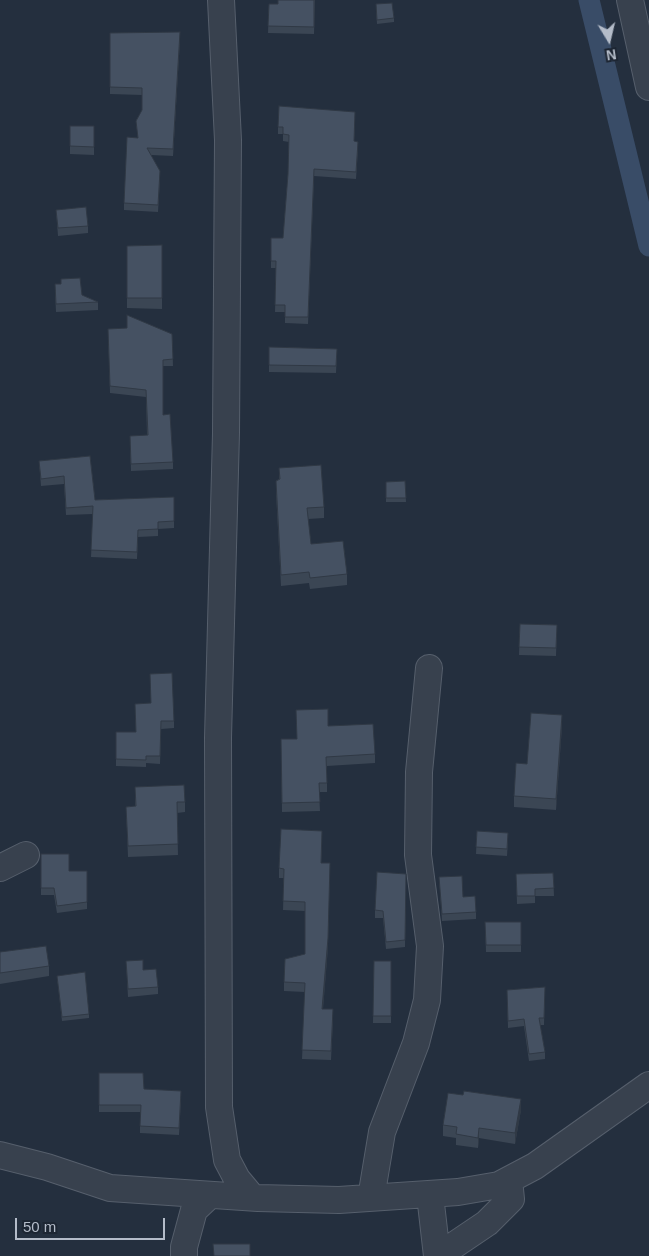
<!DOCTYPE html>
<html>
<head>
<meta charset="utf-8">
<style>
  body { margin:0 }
  #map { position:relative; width:649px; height:1256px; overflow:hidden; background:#242f3e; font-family:Helvetica,sans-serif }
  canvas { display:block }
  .north { position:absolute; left:584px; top:15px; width:50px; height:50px; -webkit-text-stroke:4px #1d2633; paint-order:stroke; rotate:171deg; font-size:14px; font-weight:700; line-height:20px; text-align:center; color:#b4bcc9 }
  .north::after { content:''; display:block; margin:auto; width:18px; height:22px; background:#b4bcc9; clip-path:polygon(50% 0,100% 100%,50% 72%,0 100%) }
  .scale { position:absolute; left:15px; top:1218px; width:150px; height:22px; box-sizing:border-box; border:2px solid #b4bcc9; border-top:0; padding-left:6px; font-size:15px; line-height:18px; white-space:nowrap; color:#b4bcc9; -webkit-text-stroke:4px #1d2633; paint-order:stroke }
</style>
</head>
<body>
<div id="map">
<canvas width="649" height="1256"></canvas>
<div class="north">N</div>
<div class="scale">50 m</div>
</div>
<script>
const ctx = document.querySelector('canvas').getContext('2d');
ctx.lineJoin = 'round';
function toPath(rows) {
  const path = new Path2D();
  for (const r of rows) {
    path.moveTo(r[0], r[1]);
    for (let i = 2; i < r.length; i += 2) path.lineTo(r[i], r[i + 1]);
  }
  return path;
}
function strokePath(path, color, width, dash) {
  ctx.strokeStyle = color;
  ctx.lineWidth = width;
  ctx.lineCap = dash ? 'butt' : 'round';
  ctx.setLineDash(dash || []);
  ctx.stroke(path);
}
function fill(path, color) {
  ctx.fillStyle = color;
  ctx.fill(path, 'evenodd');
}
strokePath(toPath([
  [589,0,649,246]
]), '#394c67', 21);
const minor = toPath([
  [221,0,228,140,226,433,218,738,219,1107,227,1160,237,1179,252,1197],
  [630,0,649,87],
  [0,868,26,855],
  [0,1155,47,1167,110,1188,258,1198,339,1200,458,1192,499,1185,535,1166,649,1085],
  [430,1195,437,1256],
  [371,1198,382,1132,416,1043,427,1000,430,946,418,855,419,772,429,668],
  [184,1256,184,1247,194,1210,210,1195],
  [438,1256,487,1223,511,1199,509,1180]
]);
strokePath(minor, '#565f6c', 28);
strokePath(minor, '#38414e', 26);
fill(toPath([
  [315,0,314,34,268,33,269,4,278,4],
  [376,8,394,18,394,22,377,24],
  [110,33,180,39,173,156,151,155,160,178,158,212,124,210,124,203,138,138,136,121,142,110,142,95,110,94],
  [355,118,354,141,358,148,356,179,314,176,308,324,285,323,285,312,275,312,276,268,271,268,271,238,283,238,288,174,289,142,283,141,283,134,278,134,278,127],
  [70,126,94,126,94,155,70,154],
  [56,210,88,226,88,233,58,236],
  [162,245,162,309,127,308,127,246],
  [55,291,82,295,98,302,98,310,56,312],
  [108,329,172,334,173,366,163,366,163,415,173,462,173,469,131,471,130,443,147,435,146,397,110,393],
  [269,347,337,349,336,373,269,372],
  [90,456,95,500,174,497,174,528,158,529,158,536,138,537,137,559,91,557,93,514,66,515,64,484,41,486,39,461],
  [279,468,324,507,324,518,308,519,311,544,347,574,347,585,310,589,309,583,281,586,276,492,276,481,279,479],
  [405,481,406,502,386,502,386,482],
  [520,624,557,625,556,656,519,655],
  [135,704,174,721,174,728,161,729,160,764,146,763,146,767,116,766,116,732,136,732],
  [328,726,375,754,375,763,327,766,327,792,319,792,320,811,282,812,281,739,297,739],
  [562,726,556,810,514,807,514,796,527,764],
  [135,787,185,802,185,812,177,813,178,855,128,857,126,807,135,806],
  [477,831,508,840,507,856,476,854],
  [322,840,321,863,328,947,323,1009,333,1019,331,1060,302,1059,305,992,284,991,284,982,305,954,305,911,283,910,284,878,279,878,279,868],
  [41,854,69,871,87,871,87,909,57,913,54,895,41,895],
  [553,873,554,896,535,896,535,903,517,904,516,874],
  [406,874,405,947,386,949,383,918,375,918,375,910],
  [439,877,463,897,476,912,476,919,442,921],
  [485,922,521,922,521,952,486,952],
  [0,952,49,966,49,976,0,984],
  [126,961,143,970,158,987,158,994,128,997],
  [374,961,391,961,391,1023,373,1023],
  [57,976,89,1014,89,1018,62,1021],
  [545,987,544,1025,540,1025,545,1052,545,1059,529,1061,524,1026,508,1028,507,990],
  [99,1073,144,1089,181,1098,179,1135,140,1133,140,1112,99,1112],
  [521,1110,515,1144,479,1138,478,1148,456,1145,456,1138,443,1136,443,1125]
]), '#3b4654');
fill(toPath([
  [180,32,180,39,173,156,173,149],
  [562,715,562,726,556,810,556,799],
  [330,863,328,947,322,1018,322,1009],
  [521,1099,521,1110,515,1144,515,1133],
  [479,1128,479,1138,478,1148,478,1138]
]), '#303945');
const building = toPath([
  [278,0,314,0,314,27,268,26,269,4,278,4,278,0],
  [392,3,394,18,377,20,376,4,392,3],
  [180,32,173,149,147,148,160,171,158,205,124,203,127,137,138,138,136,121,142,110,142,88,110,87,110,33,180,32],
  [279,106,355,112,354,141,358,142,356,172,314,169,308,317,285,317,285,305,275,305,276,261,271,261,271,238,283,238,288,174,289,135,283,134,283,127,278,127,279,106],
  [70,126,94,126,94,147,70,146,70,126],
  [86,207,88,226,58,228,56,210,86,207],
  [162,245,162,298,127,298,127,246,162,245],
  [80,278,82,295,98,302,56,304,55,284,61,284,61,279,80,278],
  [127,315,172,334,173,359,163,360,163,415,170,414,173,462,131,464,130,436,148,435,146,390,110,386,108,329,127,328,127,315],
  [269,347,337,349,336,366,269,365,269,347],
  [90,456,95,500,174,497,174,521,158,522,158,529,138,530,137,552,91,550,93,506,66,508,64,476,41,479,39,461,90,456],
  [321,465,324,507,307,508,311,544,343,541,347,574,310,578,309,572,281,575,276,481,280,479,279,468,321,465],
  [405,481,406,498,386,498,386,482,405,481],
  [520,624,557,625,556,648,519,647,520,624],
  [172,673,174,721,161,721,160,756,146,756,146,760,116,759,116,732,136,732,135,704,151,703,150,674,172,673],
  [328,709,328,726,373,724,375,754,326,757,327,783,319,783,320,802,282,803,281,739,297,739,296,710,328,709],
  [531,713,562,715,556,799,514,796,516,763,527,764,531,713],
  [184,785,185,802,177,802,178,844,128,846,126,807,136,806,135,787,184,785],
  [281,829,322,831,321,863,330,863,328,938,322,1009,333,1009,331,1051,302,1050,305,983,284,982,285,959,305,954,305,902,283,901,284,869,279,868,281,829],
  [477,831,508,833,507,849,476,847,477,831],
  [41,854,69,854,69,871,87,871,87,902,57,906,54,888,41,888,41,854],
  [377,872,406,874,405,940,386,942,383,911,375,910,377,872],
  [553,873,554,888,535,889,535,896,517,896,516,874,553,873],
  [462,876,463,897,475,896,476,912,442,914,439,877,462,876],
  [485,922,521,922,521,945,486,945,485,922],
  [46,946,49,966,0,973,0,952,46,946],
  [143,960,143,970,156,969,158,987,128,989,126,961,143,960],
  [374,961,391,961,391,1016,373,1016,374,961],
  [85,972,89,1014,62,1017,57,976,85,972],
  [545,987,544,1018,539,1018,545,1052,529,1054,524,1019,508,1021,507,990,545,987],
  [99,1073,143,1073,144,1089,181,1091,179,1128,140,1126,141,1105,99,1105,99,1073],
  [464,1091,521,1099,515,1133,479,1128,478,1138,456,1134,457,1127,443,1125,448,1093,463,1095,464,1091],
  [213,1244,250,1244,250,1256,214,1256,213,1244]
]);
fill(building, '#455162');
strokePath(building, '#303945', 1);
</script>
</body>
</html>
